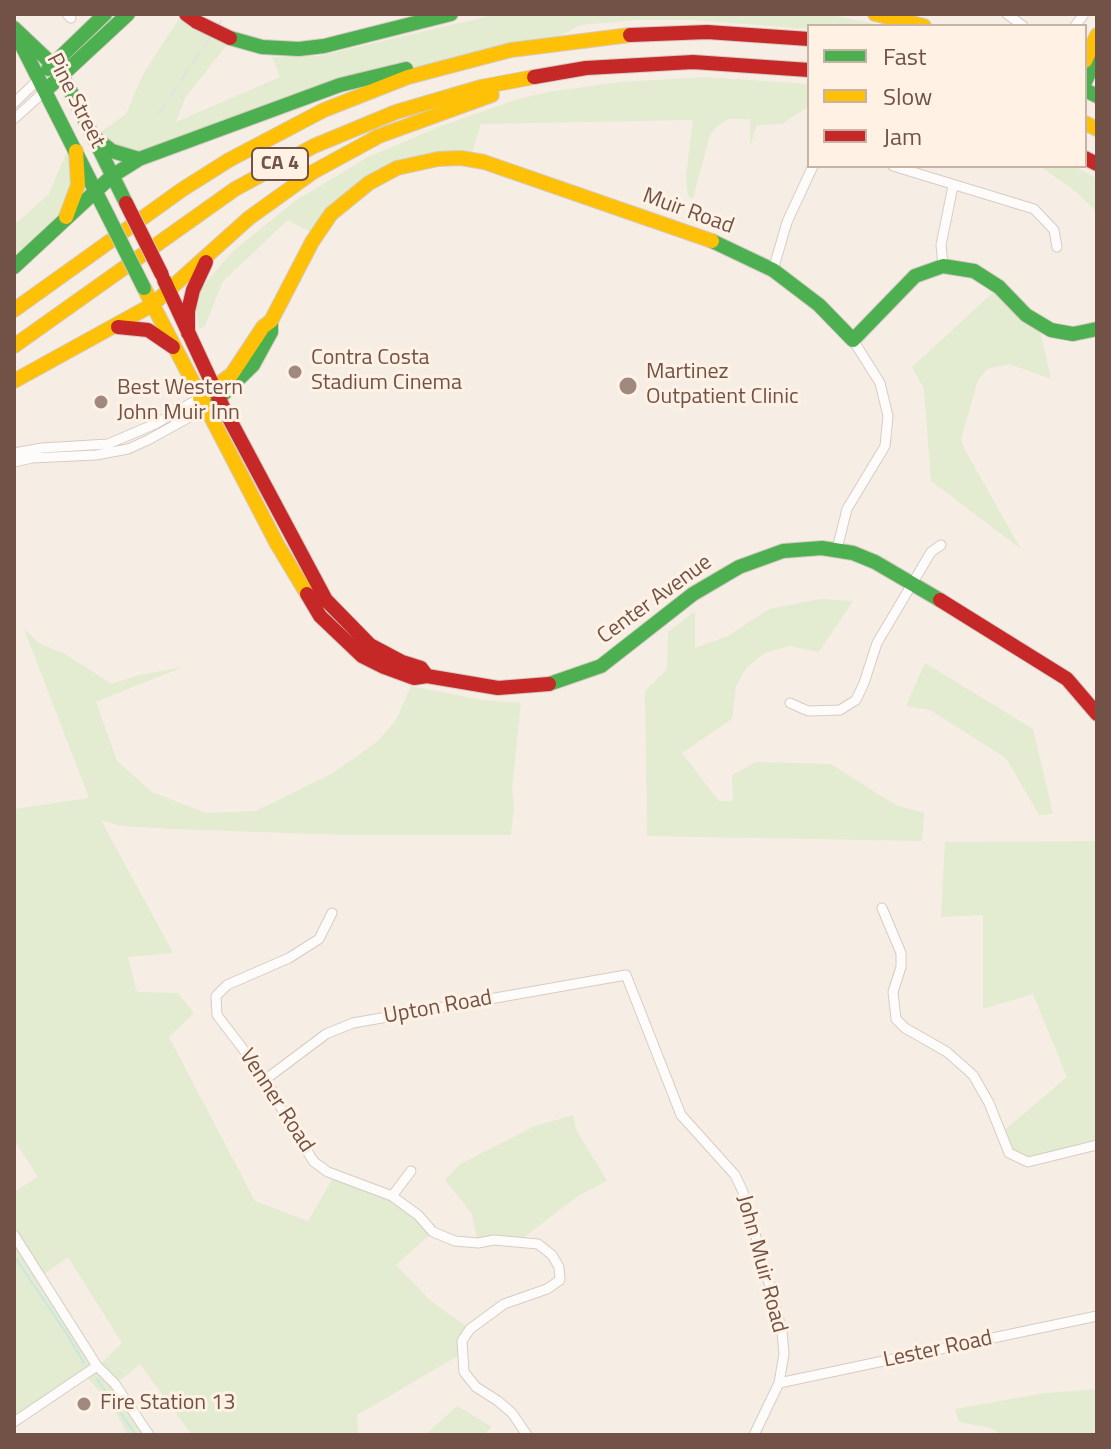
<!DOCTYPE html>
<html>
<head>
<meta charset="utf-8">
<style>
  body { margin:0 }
  #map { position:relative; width:1111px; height:1449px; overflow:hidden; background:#f6eee5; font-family:"Titillium Web",sans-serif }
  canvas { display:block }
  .frame { position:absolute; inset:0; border:16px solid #725247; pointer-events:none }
  .legend { position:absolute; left:807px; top:24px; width:280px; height:144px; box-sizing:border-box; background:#fff2e5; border:2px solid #c7b2a6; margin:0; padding:10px 14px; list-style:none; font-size:24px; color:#725247 }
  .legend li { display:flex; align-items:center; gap:16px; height:40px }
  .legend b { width:40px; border:2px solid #c7b2a6 }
</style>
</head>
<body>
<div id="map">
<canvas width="1111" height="1449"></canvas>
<div class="frame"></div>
<ul class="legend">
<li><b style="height:10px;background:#4caf50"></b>Fast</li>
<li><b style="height:10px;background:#ffc107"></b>Slow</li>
<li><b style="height:10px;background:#c62828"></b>Jam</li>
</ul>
</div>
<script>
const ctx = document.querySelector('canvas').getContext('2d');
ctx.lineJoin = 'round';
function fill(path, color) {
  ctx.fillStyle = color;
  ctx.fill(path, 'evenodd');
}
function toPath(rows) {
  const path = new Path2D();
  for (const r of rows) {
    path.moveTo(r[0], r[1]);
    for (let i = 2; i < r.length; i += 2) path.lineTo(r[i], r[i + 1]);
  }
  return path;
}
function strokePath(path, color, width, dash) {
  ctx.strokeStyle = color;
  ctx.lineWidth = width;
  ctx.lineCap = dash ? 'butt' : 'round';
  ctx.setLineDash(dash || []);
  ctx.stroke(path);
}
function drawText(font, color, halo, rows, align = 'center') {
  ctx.font = font + ' "Titillium Web",sans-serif';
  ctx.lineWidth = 6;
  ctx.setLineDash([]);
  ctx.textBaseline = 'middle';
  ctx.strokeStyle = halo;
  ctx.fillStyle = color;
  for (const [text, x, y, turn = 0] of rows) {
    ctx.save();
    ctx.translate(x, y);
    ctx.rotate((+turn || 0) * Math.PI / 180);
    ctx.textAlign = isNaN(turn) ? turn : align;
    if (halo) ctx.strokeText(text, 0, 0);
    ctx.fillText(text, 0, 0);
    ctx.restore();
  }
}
fill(toPath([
  [498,14,825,14,886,26,809,26,809,29,691,20,635,20,581,25,546,43,403,69,139,159,94,137,126,114,143,74,179,19,227,45,185,98,176,122,280,77,272,57,319,56],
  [705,77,809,84,809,106,782,124,757,125,750,146,750,119,728,119,716,127,710,135,693,198,689,197,687,191,686,176,693,120,481,124,470,159,397,168,312,233,288,220,223,281,205,326,199,329,195,305,201,288,232,252,295,201,366,158,441,126,518,99,548,92,621,82],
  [71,141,72,204,14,264,14,225,49,194],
  [1040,166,1073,166,1097,178,1097,212,1075,191],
  [999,287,1039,326,1051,379,1009,364,987,369,978,380,961,439,965,450,1021,549,931,481,924,389,912,367],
  [820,599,853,601,819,652,790,646,765,653,747,667,736,686,732,719,682,753,719,801,733,801,732,775,756,762,831,764,881,796,899,806,924,813,922,841,647,836,645,691,667,669,668,632,695,611,695,648,728,636,769,609],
  [24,629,39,643,63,653,112,684,139,675,183,667,96,702,117,761,152,792,206,813,256,811,333,773,377,742,396,720,411,686,481,700,521,703,512,788,514,806,511,835,343,835,174,829,120,826,101,820,173,953,128,957,137,992,178,993,194,1013,169,1037,255,1201,308,1221,335,1175,392,1196,433,1232,396,1265,431,1301,470,1329,461,1354,357,1415,358,1435,192,1435,140,1364,116,1384,149,1435,128,1435,113,1407,85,1375,14,1422,14,1192,38,1177,14,1140,14,809,89,798],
  [68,1257,122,1343,98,1366,42,1276],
  [925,663,1033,729,1053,814,1039,815,1006,758,930,710,906,706],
  [1097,841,1097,1145,1028,1162,1009,1153,1000,1134,1067,1077,1033,994,983,1009,983,915,941,917,945,842],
  [573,1115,576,1129,607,1181,578,1196,518,1242,478,1243,472,1214,445,1180,460,1164,535,1126],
  [1097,1389,1097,1435,1002,1435,991,1428,959,1422,955,1409,1045,1393],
  [457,1406,492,1427,483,1435,425,1435]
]), '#e3ebd0');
strokePath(toPath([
  [14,1256,67,1334,84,1363],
  [97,1379,136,1435]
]), '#c8e6e5', 2);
const street = toPath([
  [67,14,71,18],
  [1007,14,1023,26],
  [1075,26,1084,14],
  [14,103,40,78],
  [14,119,46,90],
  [893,166,1034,209,1054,230,1057,247],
  [943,266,941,245,953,186],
  [773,270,787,222,813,166],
  [14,453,42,448,108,444,155,424,200,398],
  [14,462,32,458,96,455,128,449,148,440,206,408],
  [837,549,847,509,885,446,888,416,880,383,853,340],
  [790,703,808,711,840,710,856,700,864,683,877,643,931,552,941,545],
  [882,908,901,953,901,967,893,992,896,1019,905,1028,947,1052,973,1075,989,1103,1009,1153,1028,1162,1097,1145],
  [332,913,319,939,289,958,227,985,216,996,217,1015,266,1079,289,1123,314,1162,328,1172,392,1196,418,1215,433,1232,455,1241,478,1243,494,1240,538,1244,552,1255,559,1267,560,1280,547,1289,504,1304,470,1329,462,1341,464,1372,476,1387,498,1401,512,1413,527,1435],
  [266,1079,326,1034,353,1023,626,975,681,1115,735,1175,743,1192,766,1272,782,1331,784,1354,779,1383,754,1435],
  [392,1196,411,1171],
  [14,1235,97,1366,115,1384,149,1435],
  [779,1383,1097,1316],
  [14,1422,97,1366]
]);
const fast = toPath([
  [14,28,52,64,68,86,126,203],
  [18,38,108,216],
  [230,38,262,47,299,49,324,46,451,14],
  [48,69,105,14],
  [1085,82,1097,56],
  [46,90,128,14],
  [1085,90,1097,96],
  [94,137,112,151,139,159],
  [712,241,773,270,819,305,853,340,915,276,943,266,974,271,999,287,1026,315,1051,330,1073,334,1097,329],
  [14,267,112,176,139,159,340,85,406,69],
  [213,404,253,365,271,332,271,321],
  [549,684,601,666,693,594,739,567,783,551,822,548,853,553,875,562,940,600]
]);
const slow = toPath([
  [875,14,924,26],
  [1085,61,1097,35],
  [1085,123,1097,129],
  [66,217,78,185,76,151],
  [144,288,277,544,307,594],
  [14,310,183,189,229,160,324,110,408,77,511,50,630,35],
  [14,346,235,189,314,146,396,112,481,87,534,77],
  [14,381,152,305,249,218,313,172,379,136,492,95],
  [200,398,232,374,263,327,271,321,312,242,331,214,369,183,397,168,438,159,461,158,484,162,712,241]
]);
const jam = toPath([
  [186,14,197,22],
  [630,35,707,32,809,39],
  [534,77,586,68,693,62,809,70],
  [1085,158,1097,164],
  [164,280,223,407,326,600,370,645,402,662,421,668,427,676],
  [118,327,148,330,173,347],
  [188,333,188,311,193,290,206,262],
  [307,594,320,616,362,656,384,667,414,678,427,676,498,688,549,684],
  [940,600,1067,679,1097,714]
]);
strokePath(street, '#d7cbc4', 11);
strokePath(fast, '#d6cac2', 16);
strokePath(slow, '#d6cac2', 16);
strokePath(jam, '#d6cac2', 16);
strokePath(street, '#fefcfb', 9);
strokePath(fast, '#4caf50', 14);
strokePath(slow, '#ffc107', 14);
strokePath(jam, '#c62828', 14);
strokePath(toPath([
  [159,113,226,14]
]), '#e3e0e2', 2, [12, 8]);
const fastBridge = toPath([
  [108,216,144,288]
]);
const jamBridge = toPath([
  [197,22,230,38],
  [126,203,162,275]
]);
strokePath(fastBridge, '#d6cac2', 16, []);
strokePath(jamBridge, '#d6cac2', 16, []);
strokePath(fastBridge, '#4caf50', 14);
strokePath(jamBridge, '#c62828', 14);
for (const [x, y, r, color] of [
  [295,372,8,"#a0897e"],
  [628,386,10,"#a0897e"],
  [101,402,8,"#a0897e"],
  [84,1404,8,"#a0897e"]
]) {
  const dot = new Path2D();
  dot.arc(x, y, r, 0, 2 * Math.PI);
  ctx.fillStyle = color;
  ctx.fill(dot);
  strokePath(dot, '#fff2e5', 3);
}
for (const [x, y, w] of [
  [280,164,56]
]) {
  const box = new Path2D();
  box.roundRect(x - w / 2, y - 16, w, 32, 6);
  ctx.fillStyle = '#fff2e5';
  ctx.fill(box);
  strokePath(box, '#725247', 2);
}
drawText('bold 20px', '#725247', null, [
  ["CA 4",280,164]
]);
drawText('22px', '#725247', '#fff2e5', [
  ["Pine Street",75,101,63],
  ["Muir Road",688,212,20],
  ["Center Avenue",655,600,-36],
  ["Upton Road",438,1008,-10],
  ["Venner Road",276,1101,57],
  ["John Muir Road",761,1264,75],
  ["Lester Road",938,1350,-12]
]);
drawText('22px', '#725247', '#fff2e5', [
  ["Contra Costa",311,359],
  ["Stadium Cinema",311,384],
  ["Martinez",646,373],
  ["Outpatient Clinic",646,398],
  ["Best Western",117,389],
  ["John Muir Inn",117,414],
  ["Fire Station 13",100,1404]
], 'left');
</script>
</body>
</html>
